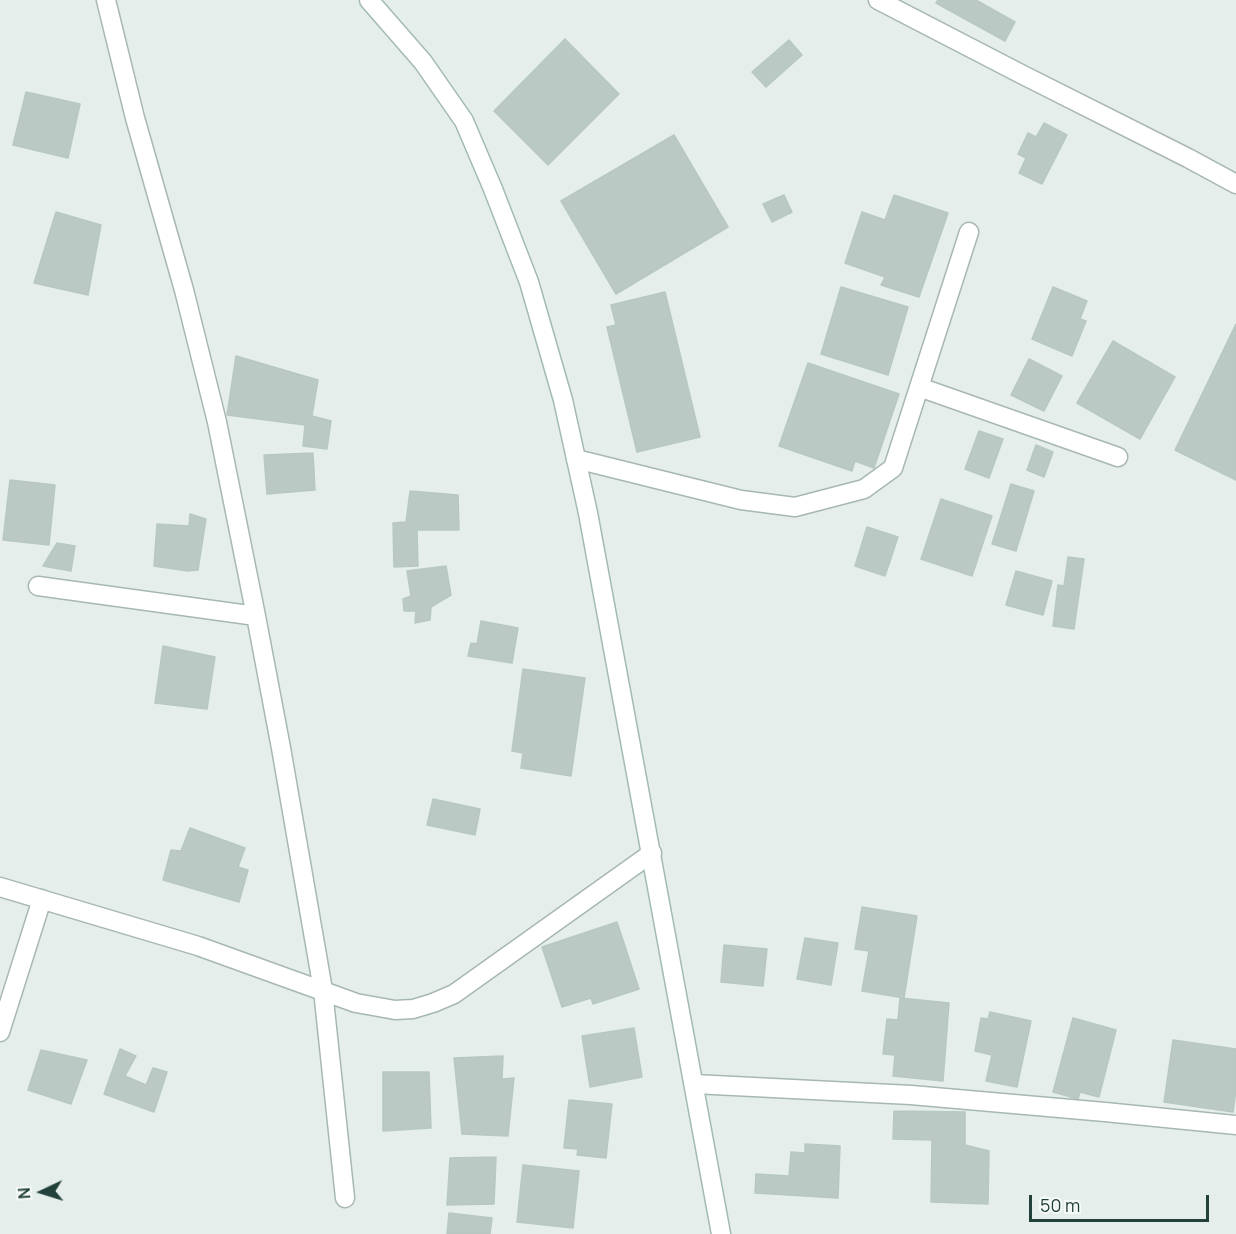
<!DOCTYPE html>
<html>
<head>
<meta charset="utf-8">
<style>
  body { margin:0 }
  #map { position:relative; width:1236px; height:1234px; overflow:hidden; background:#e5eeeb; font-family:Manrope,sans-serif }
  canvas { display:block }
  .north { position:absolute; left:12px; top:1162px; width:60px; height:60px; -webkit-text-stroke:4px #f6faf8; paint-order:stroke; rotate:266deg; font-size:16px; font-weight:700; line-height:24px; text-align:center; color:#23413b }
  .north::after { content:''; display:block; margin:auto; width:21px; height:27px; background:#23413b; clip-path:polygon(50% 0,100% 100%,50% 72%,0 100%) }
  .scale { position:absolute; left:1029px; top:1195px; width:180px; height:27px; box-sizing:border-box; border:3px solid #23413b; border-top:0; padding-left:8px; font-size:18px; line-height:21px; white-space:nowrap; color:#23413b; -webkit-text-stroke:4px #f6faf8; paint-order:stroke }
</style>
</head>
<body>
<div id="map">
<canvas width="1236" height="1234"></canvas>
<div class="north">N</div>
<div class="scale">50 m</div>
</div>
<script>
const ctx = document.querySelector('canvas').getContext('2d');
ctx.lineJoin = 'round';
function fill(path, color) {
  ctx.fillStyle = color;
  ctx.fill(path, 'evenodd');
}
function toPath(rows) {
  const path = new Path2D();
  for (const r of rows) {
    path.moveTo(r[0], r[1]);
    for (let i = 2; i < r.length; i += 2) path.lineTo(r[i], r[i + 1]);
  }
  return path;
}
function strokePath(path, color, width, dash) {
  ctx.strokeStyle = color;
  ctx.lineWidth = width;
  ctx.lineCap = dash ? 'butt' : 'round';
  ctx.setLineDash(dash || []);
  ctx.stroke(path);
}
const building = toPath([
  [938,0,976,0,1015,22,1005,41,936,3,938,0],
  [565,39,619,94,548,165,494,111,565,39],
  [789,40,802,55,766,87,752,72,789,40],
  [26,92,80,104,68,158,13,145,26,92],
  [1044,123,1067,135,1042,184,1019,173,1026,158,1018,154,1028,133,1036,137,1044,123],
  [674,135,728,227,616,294,561,201,674,135],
  [784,195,792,212,772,222,763,204,784,195],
  [894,195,948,213,919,297,881,285,885,277,845,263,862,212,885,220,894,195],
  [56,212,101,225,88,295,34,283,56,212],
  [841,287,908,307,888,375,821,354,841,287],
  [1053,287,1087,301,1080,319,1086,321,1072,356,1032,339,1053,287],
  [665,292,700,437,637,452,607,327,616,325,611,305,665,292],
  [1236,324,1236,480,1175,450,1236,324],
  [1113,341,1175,377,1140,439,1077,403,1113,341],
  [236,356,318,380,312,416,331,421,327,449,303,446,305,425,227,415,236,356],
  [1029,359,1062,376,1044,411,1011,395,1029,359],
  [808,363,899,394,874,468,855,461,852,471,779,446,808,363],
  [979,431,1003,439,989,478,965,469,979,431],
  [1036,445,1053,452,1044,477,1027,470,1036,445],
  [313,453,315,490,267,494,264,455,313,453],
  [10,480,55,485,49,545,3,540,10,480],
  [1011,484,1034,491,1016,551,992,544,1011,484],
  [410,491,458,495,459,530,417,530,418,566,394,567,393,523,406,522,410,491],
  [941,499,992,516,972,576,921,559,941,499],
  [190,514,206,519,198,570,188,571,154,566,157,524,189,526,190,514],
  [867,527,898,537,885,576,855,566,867,527],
  [57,543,75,546,71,571,43,566,57,543],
  [1068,557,1084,559,1074,629,1053,626,1058,585,1064,586,1068,557],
  [446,566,451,595,431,607,430,620,415,623,416,611,404,611,403,599,411,596,407,571,446,566],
  [1016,571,1052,581,1043,615,1006,605,1016,571],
  [481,621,518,628,512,663,468,656,471,643,477,644,481,621],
  [163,646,215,657,207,709,155,703,163,646],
  [523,669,585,678,571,776,521,768,523,753,512,751,523,669],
  [433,799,480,809,475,835,427,825,433,799],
  [190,828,245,848,238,867,248,870,239,902,163,880,171,850,181,851,190,828],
  [862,907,917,916,904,998,862,991,869,951,855,949,862,907],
  [617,922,639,989,593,1004,591,998,562,1007,542,947,617,922],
  [805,938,838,943,831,985,797,979,805,938],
  [724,945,767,949,763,986,721,982,724,945],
  [900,998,949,1003,943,1081,893,1076,895,1055,883,1054,887,1019,898,1020,900,998],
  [990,1012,1031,1021,1017,1087,986,1081,992,1055,975,1051,981,1018,988,1019,990,1012],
  [1073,1018,1116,1030,1099,1097,1080,1092,1078,1099,1053,1092,1073,1018],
  [634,1028,642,1077,590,1087,582,1036,634,1028],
  [1173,1040,1236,1049,1236,1090,1233,1112,1164,1102,1173,1040],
  [120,1049,136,1056,125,1076,146,1085,153,1068,167,1072,154,1112,104,1094,120,1049],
  [41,1050,87,1060,71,1104,28,1090,41,1050],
  [503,1056,502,1079,514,1078,508,1136,462,1134,454,1058,503,1056],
  [383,1072,429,1072,431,1128,383,1131,383,1072],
  [569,1100,612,1104,606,1158,577,1155,578,1149,564,1148,569,1100],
  [894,1111,965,1112,965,1145,989,1151,988,1204,931,1202,932,1140,893,1139,894,1111],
  [805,1144,840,1146,838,1198,755,1193,756,1174,789,1176,791,1152,805,1153,805,1144],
  [496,1157,494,1204,447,1205,450,1158,496,1157],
  [523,1165,579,1171,573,1228,517,1222,523,1165],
  [449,1213,492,1218,490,1234,447,1234,449,1213]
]);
fill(building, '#bac9c4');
strokePath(building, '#b7c8c2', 1.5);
const street = toPath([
  [106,0,135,118,184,290,217,422,256,616,281,748,323,990,345,1198],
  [878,0,1023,75,1188,158,1236,184],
  [919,387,1118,457],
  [576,459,741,500,795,507,864,489,893,468,969,232],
  [38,586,256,616],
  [0,887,198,946,356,1003,395,1010,413,1009,433,1003,454,994,652,853],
  [0,1032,42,899],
  [694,1084,911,1095,1105,1112,1236,1125]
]);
const secondary = toPath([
  [369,0,423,62,464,121,493,189,529,282,563,400,588,513,721,1234]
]);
strokePath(street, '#a7b7b3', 21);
strokePath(secondary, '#a3bab4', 21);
strokePath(street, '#fff', 18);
strokePath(secondary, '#fff', 18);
</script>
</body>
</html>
